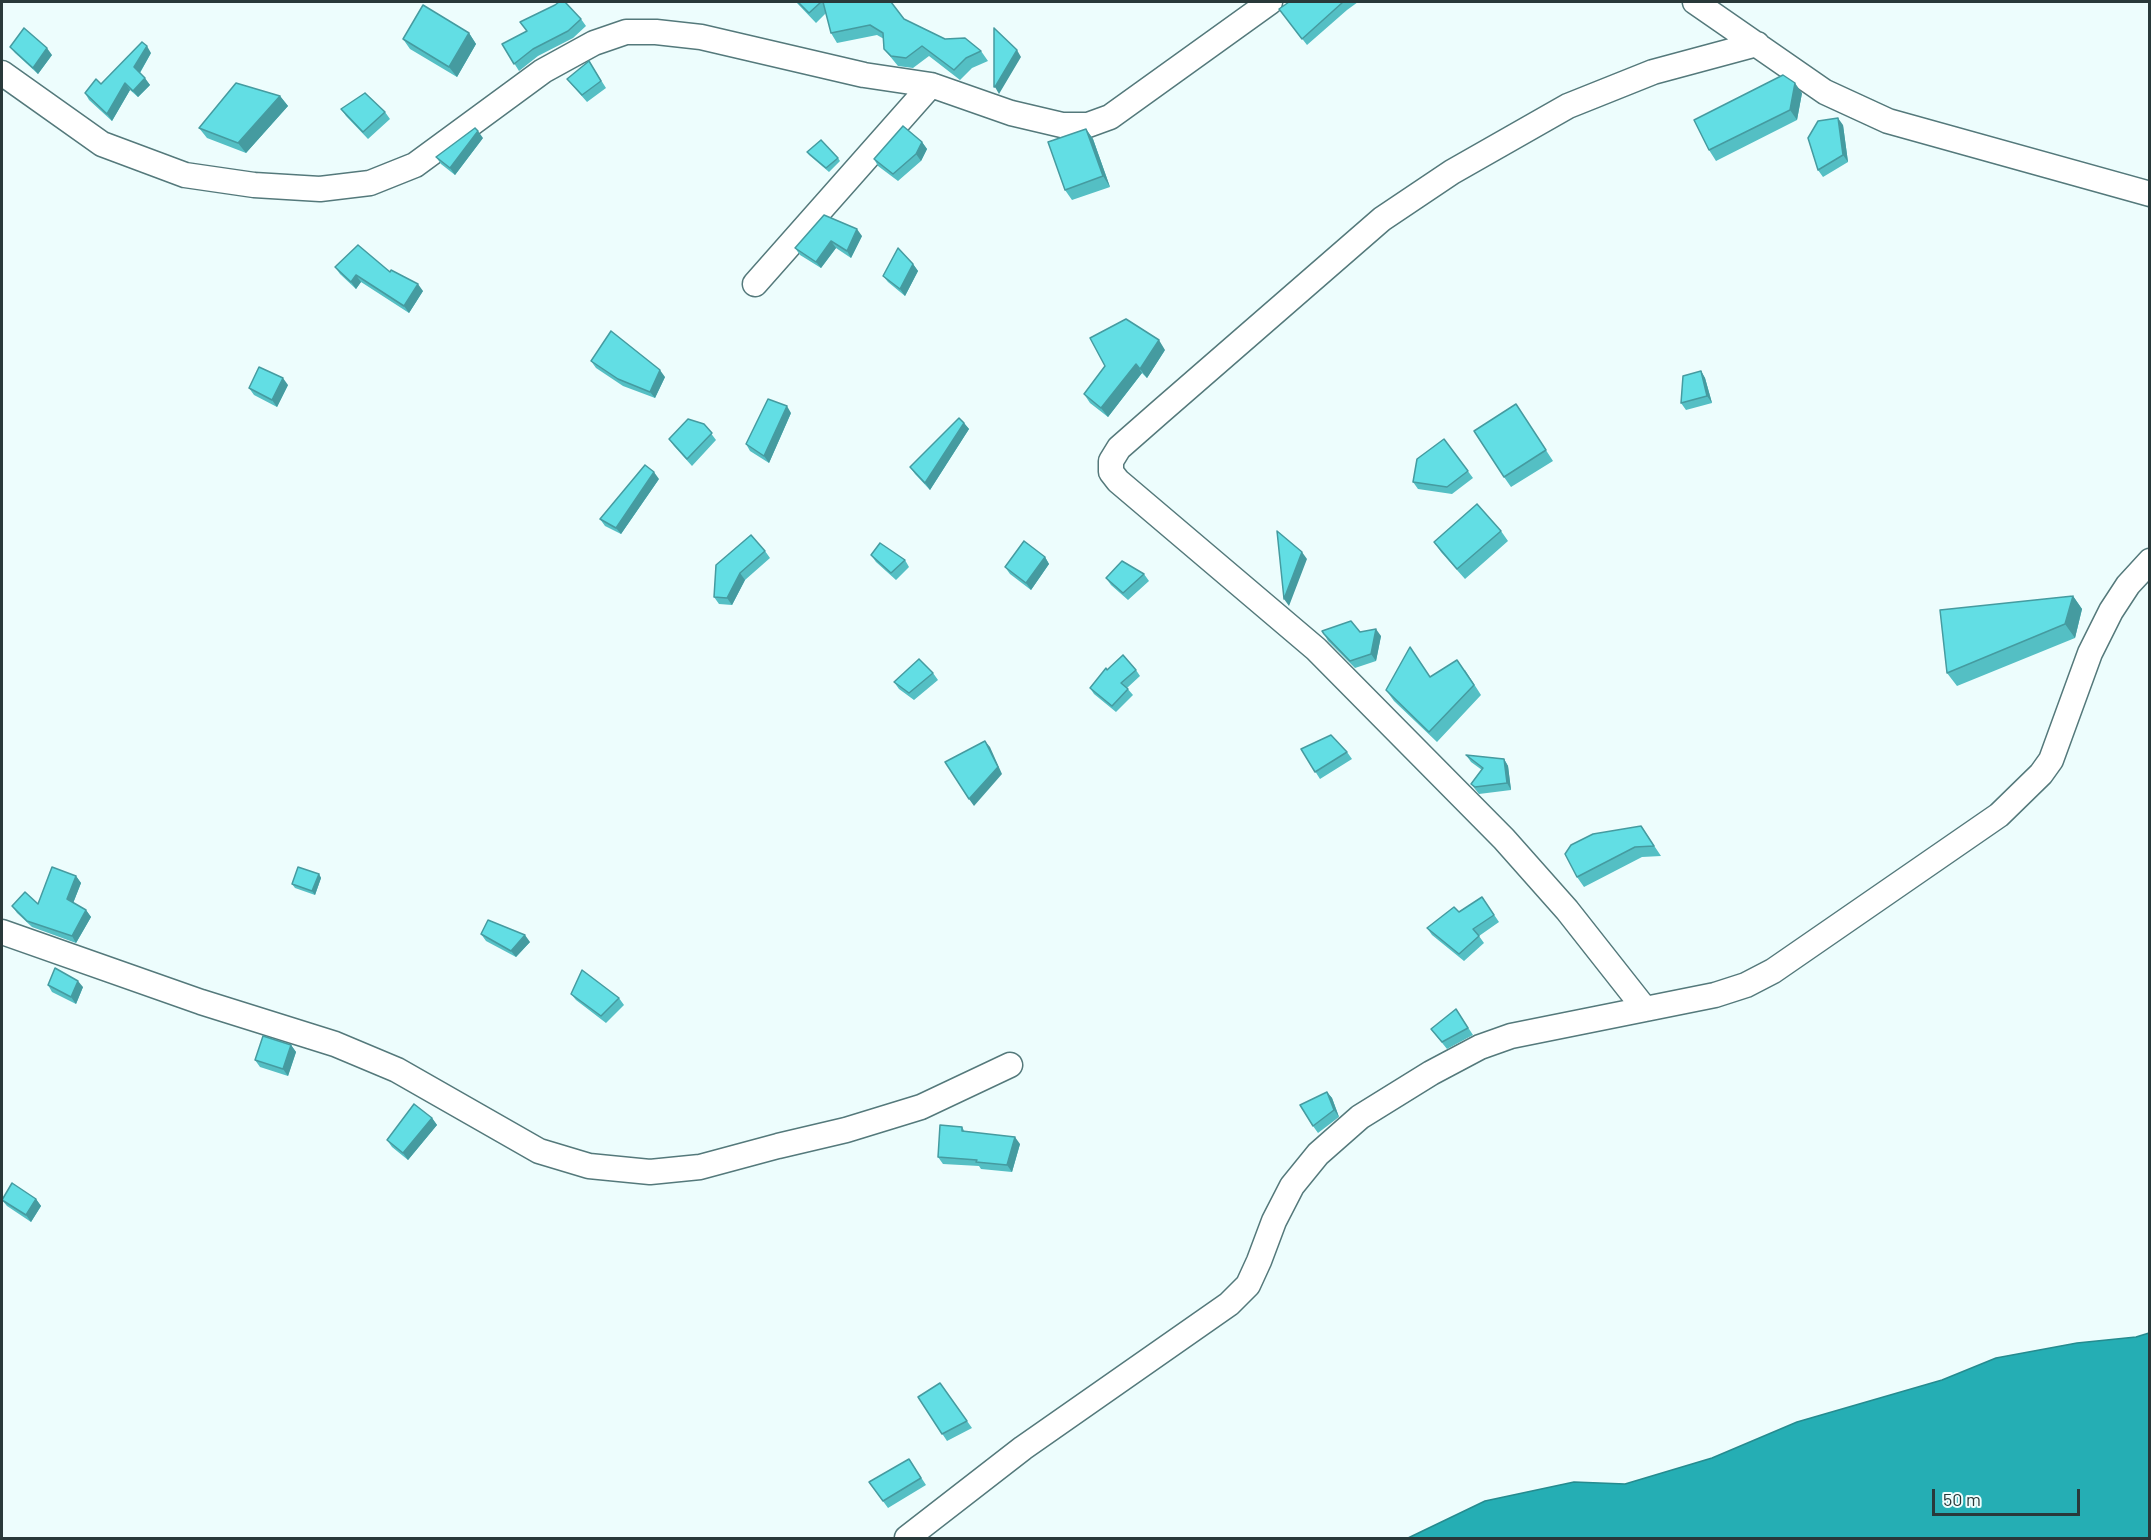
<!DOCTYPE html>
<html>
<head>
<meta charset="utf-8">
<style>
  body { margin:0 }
  #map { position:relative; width:2151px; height:1540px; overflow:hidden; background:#edfdfd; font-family:Barlow,sans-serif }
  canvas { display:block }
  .frame { position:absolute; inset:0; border:3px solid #29393a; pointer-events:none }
  .scale { position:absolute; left:1932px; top:1489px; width:148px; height:27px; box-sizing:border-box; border:3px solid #29393a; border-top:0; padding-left:8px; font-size:18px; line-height:21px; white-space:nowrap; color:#29393a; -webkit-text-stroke:4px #edfdfd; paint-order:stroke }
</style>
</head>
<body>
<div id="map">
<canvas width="2151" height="1540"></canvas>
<div class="frame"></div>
<div class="scale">50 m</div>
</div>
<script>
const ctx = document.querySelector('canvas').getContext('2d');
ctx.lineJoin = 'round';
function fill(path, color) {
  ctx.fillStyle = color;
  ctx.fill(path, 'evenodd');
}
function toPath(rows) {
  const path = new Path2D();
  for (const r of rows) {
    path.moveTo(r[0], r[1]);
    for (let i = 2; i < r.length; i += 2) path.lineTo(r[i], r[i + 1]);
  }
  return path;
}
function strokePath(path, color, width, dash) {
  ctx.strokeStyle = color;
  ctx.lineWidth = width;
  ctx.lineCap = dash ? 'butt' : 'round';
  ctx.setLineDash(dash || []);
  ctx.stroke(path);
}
const water = toPath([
  [2149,1333,2149,1538,1408,1538,1485,1501,1574,1482,1625,1484,1712,1458,1797,1422,1942,1380,1996,1358,2077,1343,2136,1337,2149,1333]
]);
fill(water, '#25aeb4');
strokePath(water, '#268b8f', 1.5);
const minor = toPath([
  [1695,2,1825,92,1888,121,2150,194],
  [2,73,102,144,185,175,254,185,320,189,370,183,415,165,543,71,594,43,626,32,656,32,701,37,864,75,931,85,1011,113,1062,125,1088,125,1110,117,1270,2],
  [755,284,931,85],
  [2,932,201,1002,335,1044,397,1070,539,1151,589,1166,650,1172,700,1167,778,1146,846,1130,921,1107,1010,1065],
  [1645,1009,1567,910,1504,839,1316,649,1118,481,1111,472,1111,461,1119,448,1160,412,1382,219,1452,172,1568,106,1653,72,1757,44],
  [907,1538,1023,1448,1229,1304,1248,1285,1259,1261,1274,1221,1292,1186,1318,1154,1360,1117,1431,1073,1480,1047,1511,1036,1715,995,1746,985,1773,971,1999,815,2041,774,2051,760,2090,653,2111,611,2128,585,2150,561]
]);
strokePath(minor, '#54797b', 27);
strokePath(minor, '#fff', 24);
fill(toPath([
  [796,2,891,2,904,19,945,39,981,51,988,61,972,68,960,80,929,56,913,68,898,66,884,49,884,39,877,35,837,43,831,33,826,13,816,23],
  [1289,2,1358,2,1347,10,1307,45,1279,9],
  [581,19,586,26,573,38,538,56,519,71,502,44],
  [469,33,476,44,457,77,410,49,403,39],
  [10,47,52,55,38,74,15,53],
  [151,53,140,73,150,85,138,97,130,90,112,121,89,100,85,93,101,84],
  [589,61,606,88,587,102,572,85,567,79],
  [1802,93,1797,120,1716,161,1709,150],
  [280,96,288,106,246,153,207,138,199,128],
  [341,109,385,112,390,119,368,139,346,116],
  [1843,125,1848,162,1823,177,1818,170],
  [1086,129,1093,139,1110,187,1072,200,1065,190],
  [483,138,455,175,441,164,436,157],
  [922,142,927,149,921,161,898,181,878,166,874,159],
  [807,152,838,158,840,161,829,172,809,155],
  [862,236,851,258,836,248,821,268,800,255,795,248],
  [913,264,918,271,905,296,888,282,883,276],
  [335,267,423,291,409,313,361,282,356,289,340,274],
  [1165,350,1147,378,1142,373,1108,417,1090,403,1084,394],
  [591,361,665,377,655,398,623,386,596,368],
  [1701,371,1705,378,1712,403,1686,410,1681,403],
  [288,385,277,407,254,395,249,388],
  [1516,404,1553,461,1511,487,1504,477],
  [791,413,769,463,750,451,746,444],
  [964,423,969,429,930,490,915,474,910,467],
  [704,424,716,440,692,466,674,446,669,439],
  [1444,439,1473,478,1452,494,1418,489,1413,482],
  [659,479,621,534,605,526,600,519],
  [1501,531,1508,541,1465,579,1441,552,1434,542],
  [765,551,770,558,745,580,732,605,719,604,714,597,716,565],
  [871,555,905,560,909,567,896,580,876,562],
  [1045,557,1049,564,1031,590,1010,574,1005,567],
  [1144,574,1149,581,1128,600,1111,585,1106,578],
  [2073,596,2082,609,2075,638,1957,686,1947,673],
  [1360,632,1381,636,1376,661,1355,668,1328,641,1324,634],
  [1136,670,1140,676,1127,688,1133,695,1116,712,1094,694,1090,688],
  [1465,670,1481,695,1437,742,1394,701,1386,690,1431,677],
  [933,673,938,680,914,700,899,689,894,682],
  [1301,749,1347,752,1352,759,1320,779],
  [1466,755,1504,759,1508,766,1511,790,1479,794,1471,784,1482,770,1471,762],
  [1641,826,1661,856,1642,857,1584,887,1577,877],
  [319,874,321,878,315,895,295,888,292,884],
  [76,876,81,883,73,903,86,910,91,917,76,943,32,927,17,913,12,906,38,904],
  [1482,897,1499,922,1479,936,1484,943,1464,961,1432,935,1427,928,1459,912],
  [481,934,530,942,516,957,486,941],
  [48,985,83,987,76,1004,52,992],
  [571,994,619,998,624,1005,606,1023,576,1000],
  [1456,1009,1473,1035,1447,1049,1431,1029],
  [291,1045,296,1052,288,1076,260,1067,255,1060],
  [1327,1092,1332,1098,1339,1117,1318,1133,1313,1126],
  [432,1118,437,1125,408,1160,392,1147,387,1140],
  [962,1127,965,1132,1020,1144,1012,1172,981,1169,979,1166,943,1164,938,1157],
  [36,1199,41,1206,31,1222,7,1206,2,1200],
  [940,1383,972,1428,947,1441,918,1397],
  [909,1459,926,1485,888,1508,869,1482]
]), '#54bfc4');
fill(toPath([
  [469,33,476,44,457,77,449,67],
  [147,46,151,53,139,74,134,67],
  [47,48,52,55,38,74,33,68],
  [1017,50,1021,57,999,94,995,87],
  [145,78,150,85,138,97,133,91],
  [125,83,130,90,112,121,107,114],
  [1795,83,1802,93,1797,120,1790,110],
  [280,96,288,106,246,153,238,143],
  [1838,118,1843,125,1848,162,1843,155],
  [1086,129,1093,139,1110,187,1103,176],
  [478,131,483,138,455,175,450,168],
  [922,142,927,149,921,161,916,154],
  [857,229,862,236,851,258,847,251],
  [831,241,836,248,821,268,816,262],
  [913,264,918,271,905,296,900,289],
  [356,275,361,282,356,289,351,282],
  [418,284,423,291,409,313,404,306],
  [1159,340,1165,350,1147,378,1140,369],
  [1136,364,1142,373,1108,417,1101,408],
  [660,370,665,377,655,398,650,392],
  [1701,371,1705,378,1712,403,1707,396],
  [283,378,288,385,277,407,272,400],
  [787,406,791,413,769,463,764,456],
  [964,423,969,429,930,490,925,483],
  [654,472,659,479,621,534,616,528],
  [1302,552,1307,559,1289,606,1284,599],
  [1045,557,1049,564,1031,590,1026,583],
  [740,573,745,580,732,605,727,598],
  [2073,596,2082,609,2075,638,2065,624],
  [1376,629,1381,636,1376,661,1371,654],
  [985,741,990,747,1002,774,974,806,969,799],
  [1504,759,1508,766,1511,790,1507,783],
  [319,874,321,878,315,895,312,891],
  [76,876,81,883,72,906,67,899],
  [86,910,91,917,76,943,72,936],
  [525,935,530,942,516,957,511,951],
  [78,981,83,987,76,1004,71,997],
  [291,1045,296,1052,288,1076,283,1069],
  [1327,1092,1332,1098,1339,1117,1334,1110],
  [432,1118,437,1125,408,1160,403,1153],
  [1015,1137,1020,1144,1012,1172,1007,1165],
  [36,1199,41,1206,31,1222,26,1215]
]), '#459ba0');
const building = toPath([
  [559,2,565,2,581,19,568,31,533,49,514,64,502,44,527,31,520,22,555,5,559,2],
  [798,2,821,2,809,13,798,2],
  [823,2,891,2,904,19,945,39,965,38,981,51,966,58,954,70,922,46,906,58,891,56,884,49,883,33,870,25,831,33,823,2],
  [1289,2,1343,2,1302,39,1279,9,1289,2],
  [423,5,469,33,449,67,403,39,423,5],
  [24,28,47,48,33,68,10,47,24,28],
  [994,28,1017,50,995,87,994,87,994,28],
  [142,42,147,46,134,67,145,78,133,91,125,83,107,114,85,93,96,79,101,84,142,42],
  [589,61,601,81,582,95,567,79,589,61],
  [1783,75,1795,83,1790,110,1709,150,1694,120,1783,75],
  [236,83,280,96,238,143,199,128,236,83],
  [365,93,385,112,363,132,341,109,365,93],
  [1838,118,1843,155,1818,170,1808,138,1818,121,1838,118],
  [903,126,922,142,916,154,893,174,874,159,903,126],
  [475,128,478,131,450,168,436,157,475,128],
  [1086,129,1103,176,1065,190,1048,142,1086,129],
  [821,140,838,158,826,168,807,152,821,140],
  [824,215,857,229,847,251,831,241,816,262,795,248,824,215],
  [358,245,390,272,391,270,418,284,404,306,356,275,351,282,335,267,358,245],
  [898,248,913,264,900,289,883,276,898,248],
  [1126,319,1159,340,1140,369,1136,364,1101,408,1084,394,1105,366,1090,338,1126,319],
  [611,331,660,370,650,392,618,379,591,361,611,331],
  [259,367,283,378,272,400,249,388,259,367],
  [1701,371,1707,396,1681,403,1683,376,1701,371],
  [768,399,787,406,764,456,746,444,768,399],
  [1516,404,1546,450,1504,477,1474,431,1516,404],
  [959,418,964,423,925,483,910,467,959,418],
  [688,419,704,424,712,433,687,459,669,439,688,419],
  [1444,439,1468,471,1447,487,1413,482,1417,459,1444,439],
  [645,465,654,472,616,528,600,519,645,465],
  [1477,504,1501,531,1457,569,1434,542,1477,504],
  [1277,531,1302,552,1284,599,1277,531],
  [751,535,765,551,740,573,727,598,714,597,716,565,751,535],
  [1024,541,1045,557,1026,583,1005,567,1024,541],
  [880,543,905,560,891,573,871,555,880,543],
  [1122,561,1144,574,1123,593,1106,578,1122,561],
  [2073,596,2065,624,1947,673,1940,610,2073,596],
  [1351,621,1360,632,1376,629,1371,654,1350,661,1324,634,1322,631,1351,621],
  [1410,647,1430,677,1457,660,1474,685,1429,732,1386,690,1410,647],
  [1123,655,1136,670,1121,683,1128,689,1112,706,1090,688,1106,668,1107,670,1123,655],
  [919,659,933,673,909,693,894,682,919,659],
  [1331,735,1347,752,1315,772,1301,749,1331,735],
  [985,741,998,767,969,799,945,762,985,741],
  [1466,755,1504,759,1507,783,1475,787,1471,784,1483,768,1466,755],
  [1641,826,1654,846,1635,847,1577,877,1565,854,1571,845,1593,834,1641,826],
  [52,867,76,876,67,899,86,910,72,936,27,921,12,906,25,892,38,904,52,867],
  [298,867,319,874,312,891,292,884,298,867],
  [1482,897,1494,915,1473,929,1479,936,1459,954,1427,928,1454,907,1459,912,1482,897],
  [488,920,525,935,511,951,481,934,488,920],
  [55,968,78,981,71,997,48,985,55,968],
  [582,970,619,998,601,1016,571,994,582,970],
  [1456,1009,1468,1028,1442,1042,1431,1029,1456,1009],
  [263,1036,291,1045,283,1069,255,1060,263,1036],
  [1327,1092,1334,1110,1313,1126,1300,1105,1327,1092],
  [414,1104,432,1118,403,1153,387,1140,414,1104],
  [940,1125,962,1127,962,1131,1015,1137,1007,1165,976,1162,977,1160,938,1157,940,1125],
  [12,1183,36,1199,26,1215,2,1200,12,1183],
  [940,1383,967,1421,942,1434,918,1397,940,1383],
  [909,1459,921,1478,883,1501,869,1482,909,1459]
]);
fill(building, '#62dee4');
strokePath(building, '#459ba0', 1.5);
</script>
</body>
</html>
